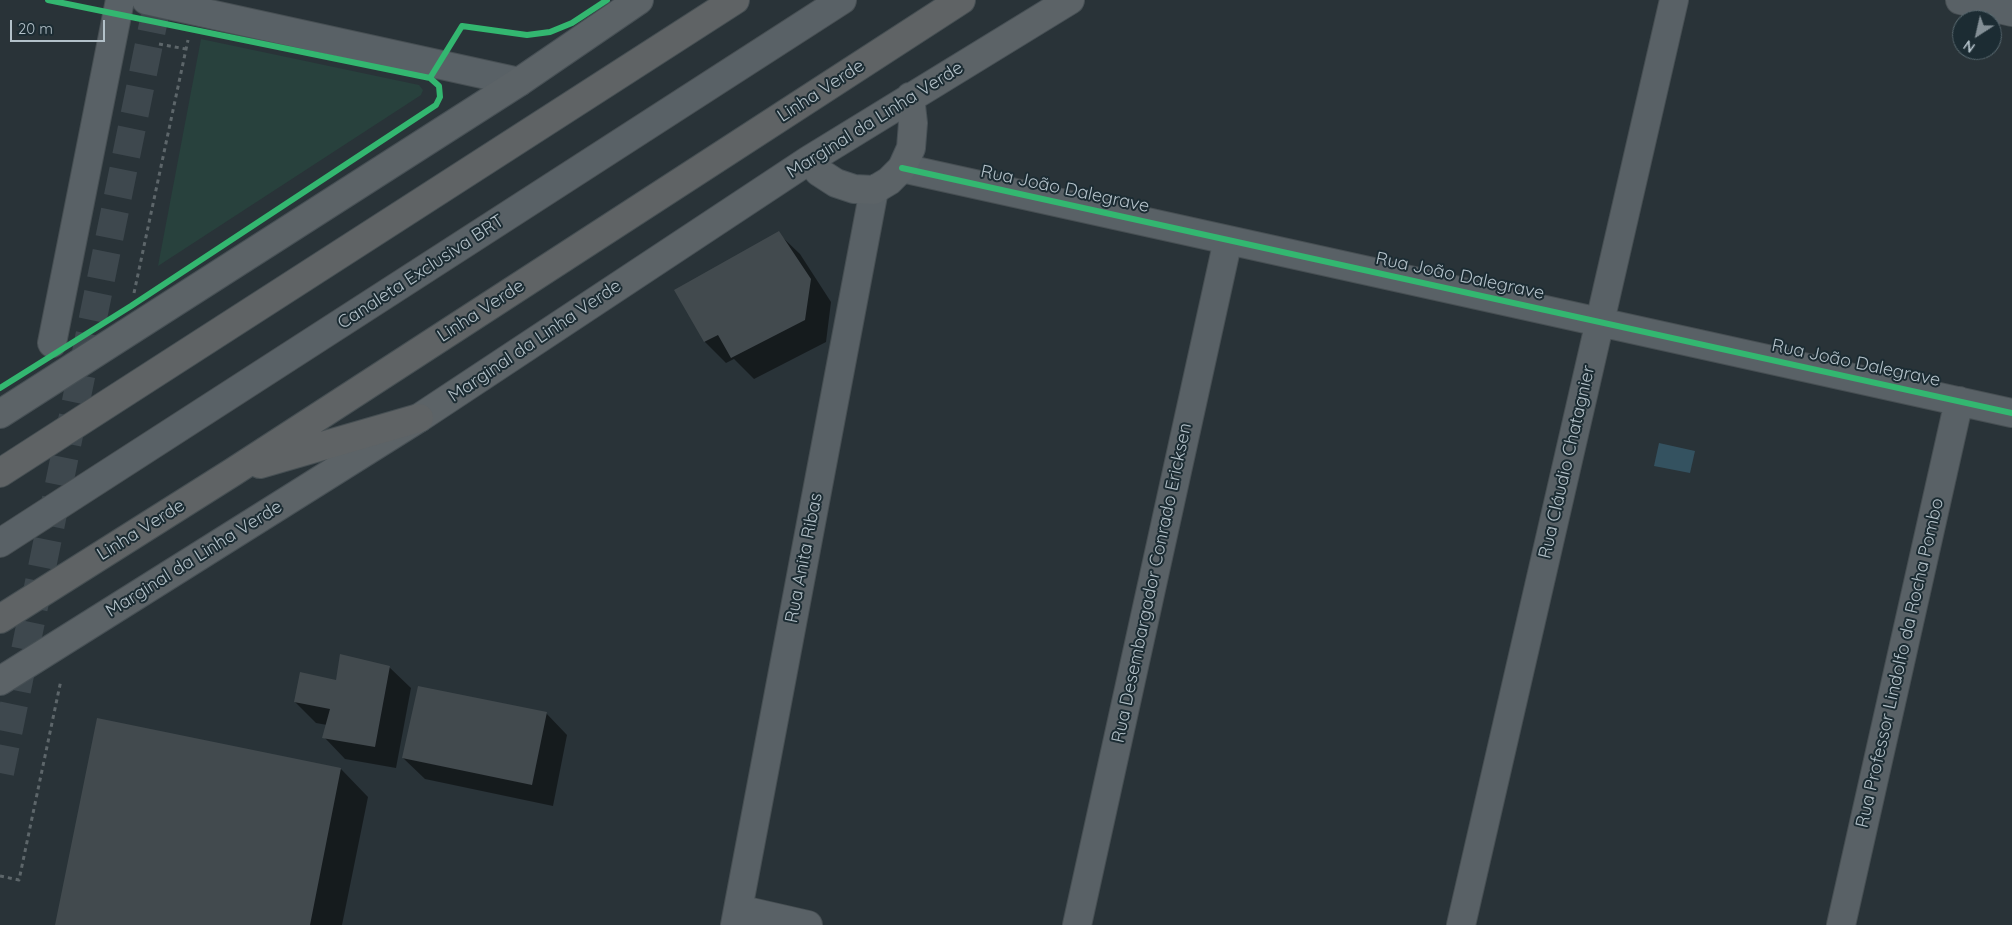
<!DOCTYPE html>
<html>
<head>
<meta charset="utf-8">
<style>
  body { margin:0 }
  #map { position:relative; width:2012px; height:925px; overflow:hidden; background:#293338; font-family:Quicksand,sans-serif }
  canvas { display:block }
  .north { position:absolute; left:1952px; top:10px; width:50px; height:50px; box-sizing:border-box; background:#1c2c33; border:1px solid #58686f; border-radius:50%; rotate:215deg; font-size:14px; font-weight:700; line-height:20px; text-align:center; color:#b3c1c9 }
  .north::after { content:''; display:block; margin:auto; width:18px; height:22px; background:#838f96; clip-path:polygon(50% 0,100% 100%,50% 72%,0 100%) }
  .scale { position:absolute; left:10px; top:20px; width:95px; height:22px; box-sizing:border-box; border:2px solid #b3c1c9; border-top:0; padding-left:6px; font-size:15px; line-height:18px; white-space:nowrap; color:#b3c1c9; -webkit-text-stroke:4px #1c2c33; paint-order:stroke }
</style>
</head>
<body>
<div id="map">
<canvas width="2012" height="925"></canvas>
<div class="north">N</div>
<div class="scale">20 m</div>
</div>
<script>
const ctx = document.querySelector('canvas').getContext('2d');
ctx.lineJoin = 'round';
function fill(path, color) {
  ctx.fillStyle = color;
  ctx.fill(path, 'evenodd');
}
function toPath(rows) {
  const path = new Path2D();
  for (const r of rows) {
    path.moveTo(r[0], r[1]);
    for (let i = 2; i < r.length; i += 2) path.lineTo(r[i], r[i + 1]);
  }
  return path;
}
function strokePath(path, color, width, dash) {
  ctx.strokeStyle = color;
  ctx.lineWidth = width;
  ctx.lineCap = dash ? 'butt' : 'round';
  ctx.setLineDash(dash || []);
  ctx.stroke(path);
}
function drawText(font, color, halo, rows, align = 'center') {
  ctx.font = font + ' Quicksand,sans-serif';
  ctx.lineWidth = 4;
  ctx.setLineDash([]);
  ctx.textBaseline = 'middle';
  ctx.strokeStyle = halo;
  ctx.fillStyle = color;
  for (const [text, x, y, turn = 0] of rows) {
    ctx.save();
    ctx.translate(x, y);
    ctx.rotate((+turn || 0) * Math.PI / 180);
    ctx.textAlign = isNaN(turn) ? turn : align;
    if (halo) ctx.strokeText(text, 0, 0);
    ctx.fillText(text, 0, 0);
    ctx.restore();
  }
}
fill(toPath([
  [201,39,419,85,423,90,421,95,158,266]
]), '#28413d');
fill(toPath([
  [1659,443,1695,451,1690,473,1654,466]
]), '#345260');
fill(toPath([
  [778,233,800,254,831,302,826,342,754,379,734,359,726,363,705,342,676,291],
  [389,667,411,688,396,768,345,759,324,737,327,725,316,723,295,702,337,681],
  [546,713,567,735,553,806,425,779,403,758],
  [341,769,368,797,342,925,56,925]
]), '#0007');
fill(toPath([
  [779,231,811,279,805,320,731,358,718,335,704,342,674,290],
  [340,654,390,666,375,747,322,738,330,709,294,702,300,672,336,680],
  [418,686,547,712,532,785,402,758],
  [97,718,341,768,310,925,55,925]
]), '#424a4e');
strokePath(toPath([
  [0,773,158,0]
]), '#3e484e', 28, [28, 14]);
const minor = toPath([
  [146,0,519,82],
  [1960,0,2012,12],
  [902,168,2012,413],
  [52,343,120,0],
  [0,543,842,0],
  [738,909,808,925],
  [735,925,874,190],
  [1077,925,1228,240],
  [1461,925,1674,0],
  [1841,925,1959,401]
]);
const major = toPath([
  [809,160,819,172,836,183,854,189,874,190,889,181,902,168,911,148,913,123,910,97],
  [0,414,519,82,639,0],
  [0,681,419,418,809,160,1070,0]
]);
const highway = toPath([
  [260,464,419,418],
  [0,473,735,0],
  [0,619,233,472,961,0]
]);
strokePath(minor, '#474f53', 30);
strokePath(major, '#475055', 30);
strokePath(highway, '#464f53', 30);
strokePath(toPath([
  [159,44,186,49],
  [134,293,188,40],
  [0,876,19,880,61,680]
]), '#5d666a', 3, [4, 4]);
strokePath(minor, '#596166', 28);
strokePath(major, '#5c6367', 28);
strokePath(highway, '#5f6365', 28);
strokePath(toPath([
  [430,78,462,26,527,35,550,32,572,23,607,0],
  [902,168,2012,413],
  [0,388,131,306,436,105,440,97,439,86,430,78,48,0]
]), '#33b770', 6);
drawText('18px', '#b3c1c9', '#1c2c33', [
  ["Linha Verde",821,91,-33],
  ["Marginal da Linha Verde",875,120,-32],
  ["Rua João Dalegrave",1065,189,12],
  ["Canaleta Exclusiva BRT",421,272,-33],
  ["Rua João Dalegrave",1460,276,12],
  ["Linha Verde",481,311,-33],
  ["Marginal da Linha Verde",535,341,-34],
  ["Rua João Dalegrave",1856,363,12],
  ["Rua Cláudio Chatagnier",1567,462,-77],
  ["Linha Verde",141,530,-32],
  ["Rua Anita Ribas",804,558,-79],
  ["Marginal da Linha Verde",194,559,-32],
  ["Rua Desembargador Conrado Ericksen",1152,583,-78],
  ["Rua Professor Lindolfo da Rocha Pombo",1900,663,-77]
]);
</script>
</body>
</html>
